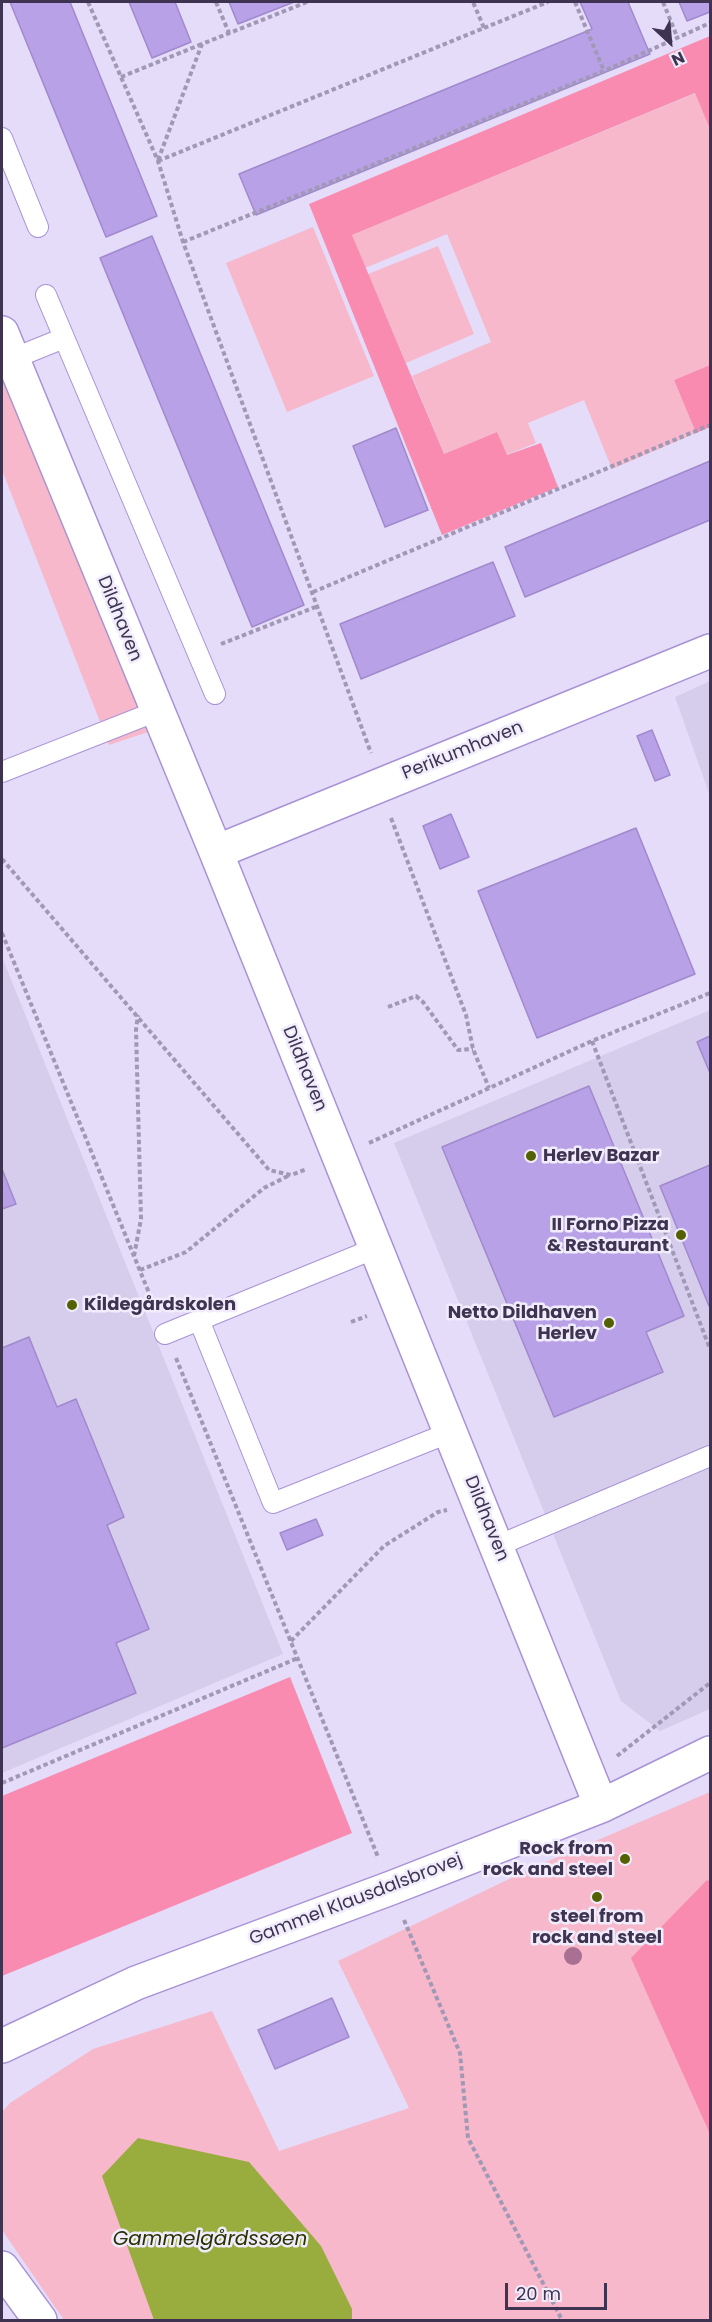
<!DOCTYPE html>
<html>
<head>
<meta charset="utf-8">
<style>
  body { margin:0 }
  #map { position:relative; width:712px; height:2322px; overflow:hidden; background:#e5dcf9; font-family:Poppins,sans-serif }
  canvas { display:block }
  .frame { position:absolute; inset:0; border:3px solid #3e3451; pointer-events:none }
  .north { position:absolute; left:640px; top:12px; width:60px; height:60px; -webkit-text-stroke:4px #f0ecfb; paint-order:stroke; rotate:154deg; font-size:16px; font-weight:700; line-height:24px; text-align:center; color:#3e3451 }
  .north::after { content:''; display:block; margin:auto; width:21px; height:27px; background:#3e3451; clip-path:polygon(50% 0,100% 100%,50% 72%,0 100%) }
  .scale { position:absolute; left:505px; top:2283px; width:102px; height:27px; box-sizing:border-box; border:3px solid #3e3451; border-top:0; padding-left:8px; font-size:18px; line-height:21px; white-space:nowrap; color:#3e3451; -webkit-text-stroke:4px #f0ecfb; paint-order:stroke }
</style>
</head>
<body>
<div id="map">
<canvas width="712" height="2322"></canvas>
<div class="frame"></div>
<div class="north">N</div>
<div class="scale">20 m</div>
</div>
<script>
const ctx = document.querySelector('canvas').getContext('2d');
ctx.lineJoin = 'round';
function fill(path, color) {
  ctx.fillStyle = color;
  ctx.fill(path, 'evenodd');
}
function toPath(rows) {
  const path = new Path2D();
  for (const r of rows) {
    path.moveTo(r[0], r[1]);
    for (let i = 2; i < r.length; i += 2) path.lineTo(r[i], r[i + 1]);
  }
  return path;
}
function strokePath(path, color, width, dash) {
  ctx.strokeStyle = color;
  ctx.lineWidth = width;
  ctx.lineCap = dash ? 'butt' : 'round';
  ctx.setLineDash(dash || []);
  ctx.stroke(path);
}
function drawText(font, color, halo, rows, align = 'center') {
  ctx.font = font + ' Poppins,sans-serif';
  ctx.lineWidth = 5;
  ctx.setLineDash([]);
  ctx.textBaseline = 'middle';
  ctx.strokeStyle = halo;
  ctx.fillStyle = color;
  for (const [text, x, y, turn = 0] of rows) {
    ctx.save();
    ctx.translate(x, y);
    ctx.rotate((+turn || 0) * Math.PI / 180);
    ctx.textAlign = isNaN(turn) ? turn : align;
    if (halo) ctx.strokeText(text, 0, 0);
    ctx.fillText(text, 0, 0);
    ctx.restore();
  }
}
fill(toPath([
  [710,681,710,796,675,697],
  [2,957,283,1654,2,1773],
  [710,1010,710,1709,660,1731,621,1701,394,1143]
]), '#d6cded');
fill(toPath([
  [696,93,710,129,710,365,674,380,696,433,612,469,584,400,528,423,536,443,506,455,497,432,444,454,412,376,491,342,447,234,365,268,352,235],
  [313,227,374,376,287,412,226,263],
  [438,246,474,334,406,363,368,274],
  [2,379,148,732,109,745,2,470],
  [710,1792,710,2320,64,2320,2,2230,2,2112,10,2103,93,2049,212,2011,279,2151,409,2108,338,1961,530,1869]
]), '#f6b8ca');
fill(toPath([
  [710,36,710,129,695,93,352,235,444,454,497,432,507,455,541,443,558,487,442,535,309,204],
  [710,365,710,427,696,433,674,380],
  [290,1677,352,1833,2,1976,2,1796],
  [707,1880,710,1882,710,2134,631,1958]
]), '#f98bb0');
fill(toPath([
  [138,2138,249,2162,321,2246,352,2309,352,2320,154,2320,102,2176]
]), '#98ad3d');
const building = toPath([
  [10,2,70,2,157,216,106,237,10,2],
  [129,2,175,2,191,42,152,58,129,2],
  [229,2,294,2,238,24,229,2],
  [580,2,628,2,650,54,256,215,239,174,592,29,580,2],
  [679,2,710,2,710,12,687,21,679,2],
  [152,236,304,605,252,627,100,258,152,236],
  [396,428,428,510,385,527,353,446,396,428],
  [710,461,710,520,525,597,505,547,710,461],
  [493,562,515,616,361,679,340,624,493,562],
  [652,730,670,775,655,781,637,736,652,730],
  [451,814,469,857,440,869,423,826,451,814],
  [636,828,695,974,537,1038,478,891,636,828],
  [710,1036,710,1073,697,1042,710,1036],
  [589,1086,684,1316,646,1332,663,1372,554,1417,442,1147,589,1086],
  [710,1165,710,1306,709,1306,660,1186,710,1165],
  [2,1169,16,1204,2,1209,2,1169],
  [29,1337,57,1407,76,1399,124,1517,107,1525,149,1629,116,1643,136,1693,2,1748,2,1348,29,1337],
  [316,1519,323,1535,287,1550,280,1533,316,1519],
  [332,1998,349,2037,275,2069,258,2030,332,1998]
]);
fill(building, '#b8a1e6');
strokePath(building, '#a089cd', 1.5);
const service = toPath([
  [2,138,38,227],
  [46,295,215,694],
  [12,359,64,338],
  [2,772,157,711],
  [199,1320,273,1503,451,1432],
  [165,1334,376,1248],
  [497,1546,710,1456]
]);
const minor = toPath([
  [2,333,216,852,601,1806],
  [216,852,710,651],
  [2,2046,136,1983,391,1888,601,1806,710,1753]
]);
const tertiary = toPath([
  [2,2268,40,2320]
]);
strokePath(service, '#a892d6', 22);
strokePath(minor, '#a892d6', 36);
strokePath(tertiary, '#a892d6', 36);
strokePath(toPath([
  [88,2,158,161,183,242,371,753],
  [216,2,229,33],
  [575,2,604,71],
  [663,2,678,39],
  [484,28,548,2],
  [121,77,202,44],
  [158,160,202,44,307,2],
  [158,161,484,28,473,2],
  [183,242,604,71,710,23],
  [313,592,710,425],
  [221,644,318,606],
  [391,818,466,1015,473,1049,489,1088],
  [2,859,269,1170,291,1175,307,1169],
  [2,933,156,1310],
  [388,1007,416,996,423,1002,458,1050,473,1049],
  [592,1041,710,1349],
  [369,1143,592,1041,710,993],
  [134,1256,141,1219,136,1030,138,1015],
  [140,1270,186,1252,264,1188,290,1175],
  [351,1322,367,1316],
  [176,1358,378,1857],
  [291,1641,384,1546,438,1512,447,1510],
  [617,1756,710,1683],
  [2,1783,298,1658],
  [404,1920,460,2053,468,2138,562,2320]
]), '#a198b5', 4, [4.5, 3]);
strokePath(service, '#fff', 20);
strokePath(minor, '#fff', 33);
strokePath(tertiary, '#fff', 33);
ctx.fillStyle = '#a97094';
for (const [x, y] of [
  [573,1956]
]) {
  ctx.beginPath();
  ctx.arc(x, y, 9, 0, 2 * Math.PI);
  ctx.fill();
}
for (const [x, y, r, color] of [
  [531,1156,6,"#536102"],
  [681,1235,6,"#536102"],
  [72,1305,6,"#536102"],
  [609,1323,6,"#536102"],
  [625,1859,6,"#536102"],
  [597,1897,6,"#536102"]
]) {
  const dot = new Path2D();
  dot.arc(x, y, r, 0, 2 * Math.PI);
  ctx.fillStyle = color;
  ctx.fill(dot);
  strokePath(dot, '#f0ecfb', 2);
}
drawText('18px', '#3e3451', '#f0ecfb', [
  ["Dildhaven",119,619,68],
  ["Perikumhaven",463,751,-22],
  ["Dildhaven",304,1069,68],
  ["Dildhaven",486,1519,68],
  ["Gammel Klausdalsbrovej",356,1900,-21]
]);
drawText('bold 18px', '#3e3451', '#f0ecfb', [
  ["Herlev Bazar",543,1156,"left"],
  ["II Forno Pizza",669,1225],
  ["& Restaurant",669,1246],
  ["Kildegårdskolen",84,1305,"left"],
  ["Netto Dildhaven",597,1313],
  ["Herlev",597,1334],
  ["Rock from",613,1849],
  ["rock and steel",613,1870],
  ["steel from",597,1917,"center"],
  ["rock and steel",597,1938,"center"]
], 'right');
drawText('italic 20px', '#2a3202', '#f0ecfb', [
  ["Gammelgårdssøen",210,2240]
]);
</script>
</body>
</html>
